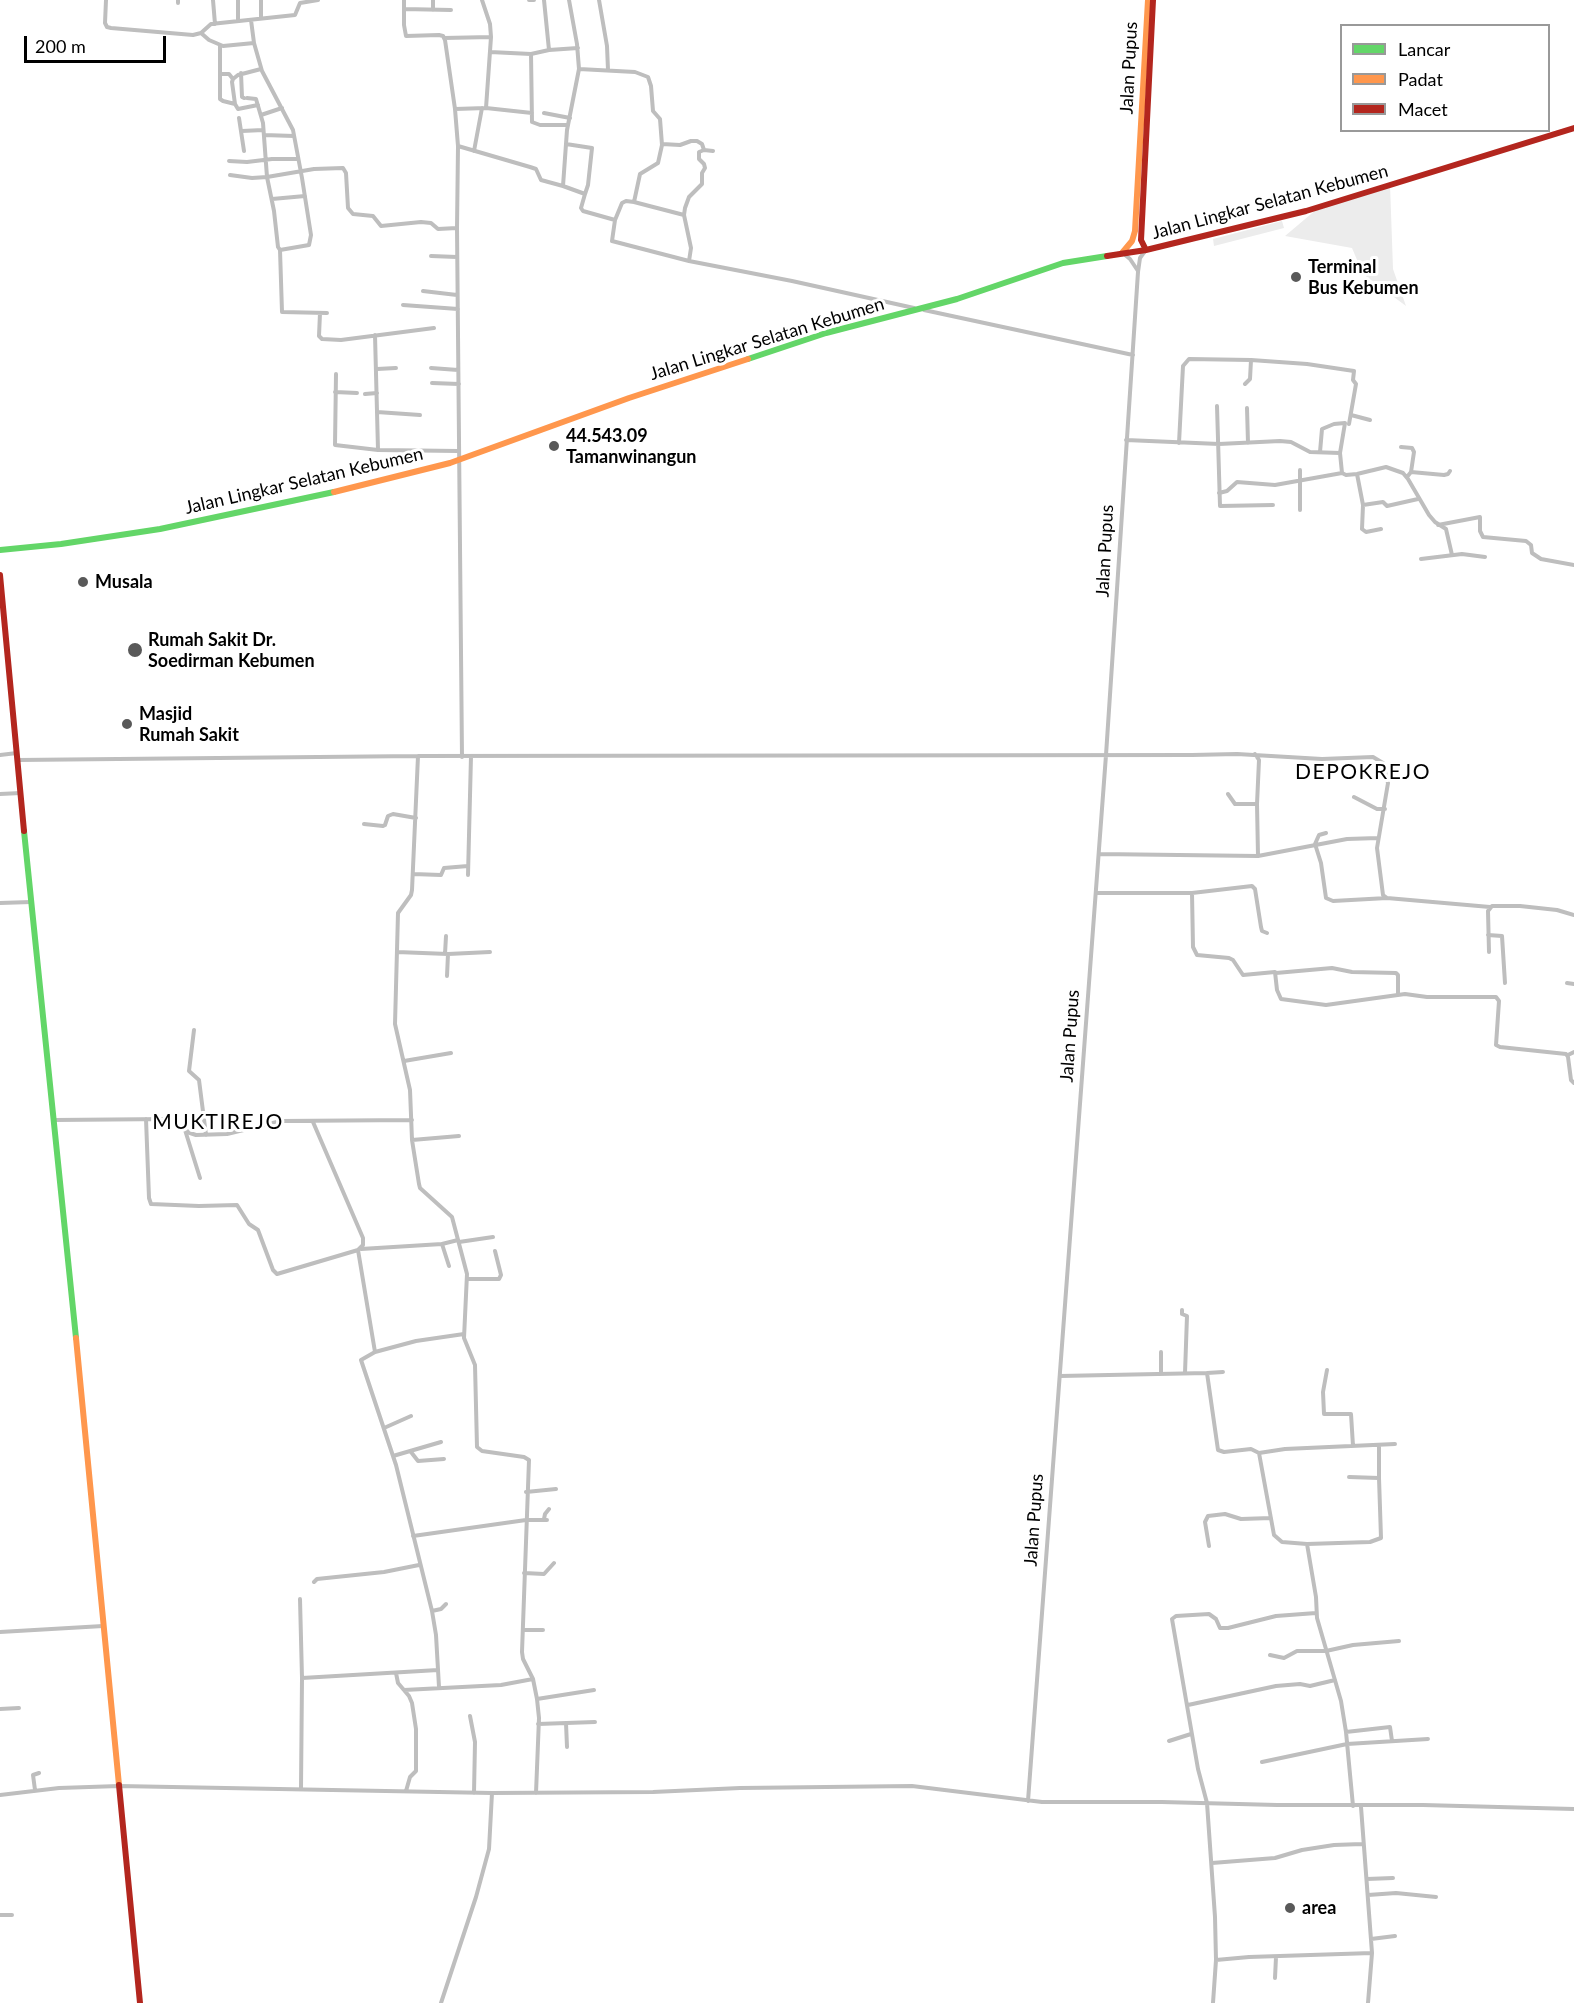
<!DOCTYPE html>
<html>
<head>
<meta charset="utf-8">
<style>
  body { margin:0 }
  #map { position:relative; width:1574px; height:2003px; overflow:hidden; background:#fff; font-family:Lato,sans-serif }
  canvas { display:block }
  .legend { position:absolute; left:1340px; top:24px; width:210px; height:108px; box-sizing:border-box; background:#fff; border:2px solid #999; margin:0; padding:8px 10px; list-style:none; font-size:18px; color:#000 }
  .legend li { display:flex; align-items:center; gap:12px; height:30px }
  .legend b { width:30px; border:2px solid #999 }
  .scale { position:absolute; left:24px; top:36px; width:142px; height:27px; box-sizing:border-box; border:3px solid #000; border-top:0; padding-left:8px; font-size:18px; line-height:21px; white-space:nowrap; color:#000; -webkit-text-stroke:4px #fff; paint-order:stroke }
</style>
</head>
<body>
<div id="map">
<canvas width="1574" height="2003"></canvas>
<ul class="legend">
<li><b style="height:8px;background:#63d668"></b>Lancar</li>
<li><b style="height:8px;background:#ff974d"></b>Padat</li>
<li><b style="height:8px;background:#b3261e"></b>Macet</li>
</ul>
<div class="scale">200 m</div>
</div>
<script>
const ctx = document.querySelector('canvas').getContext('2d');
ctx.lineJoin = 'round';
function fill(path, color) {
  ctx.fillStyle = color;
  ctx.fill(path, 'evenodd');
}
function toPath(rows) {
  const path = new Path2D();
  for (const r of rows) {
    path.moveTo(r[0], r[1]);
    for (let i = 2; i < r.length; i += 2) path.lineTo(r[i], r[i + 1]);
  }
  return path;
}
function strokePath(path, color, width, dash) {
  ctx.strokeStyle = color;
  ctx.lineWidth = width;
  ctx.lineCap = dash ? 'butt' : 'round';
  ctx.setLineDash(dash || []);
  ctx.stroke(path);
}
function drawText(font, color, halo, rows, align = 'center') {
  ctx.font = font + ' Lato,sans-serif';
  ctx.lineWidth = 6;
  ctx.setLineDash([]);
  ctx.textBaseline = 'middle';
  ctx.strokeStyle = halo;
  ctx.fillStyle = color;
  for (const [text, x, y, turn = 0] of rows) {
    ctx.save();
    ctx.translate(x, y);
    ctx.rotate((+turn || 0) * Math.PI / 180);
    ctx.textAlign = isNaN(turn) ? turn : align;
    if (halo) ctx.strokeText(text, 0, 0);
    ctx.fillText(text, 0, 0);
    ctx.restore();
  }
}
fill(toPath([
  [1390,184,1393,269,1406,306,1363,274,1352,248,1285,236,1324,203],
  [1282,221,1284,228,1214,246,1213,239]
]), '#ececec');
strokePath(toPath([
  [106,0,105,23,107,27,111,28,193,35,201,33,211,24,295,15,300,3,318,0],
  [213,0,215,24],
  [238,0,238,21],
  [261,0,261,18],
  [404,0,404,25,406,36,439,35,443,36,445,40,455,109,458,146,457,228,462,757],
  [433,0,433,10],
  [482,0,490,24,491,37,486,108],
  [529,0,534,0],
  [544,0,549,50],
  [569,0,577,44,579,69,567,130,563,186,585,194,581,208,583,211,615,220,612,241,689,261,792,281,914,308],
  [599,0,607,46,608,70],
  [178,3,178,0],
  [404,9,451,10],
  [251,20,254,43,262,71,293,130,302,178,311,235,309,245,280,250],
  [201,33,209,40,223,46,254,43],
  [444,38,491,37],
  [220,45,220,99,223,101,235,104],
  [490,52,531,54,549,50,578,48],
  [531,54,532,122,540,125,568,125],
  [579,69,635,72,648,77,651,86,653,111,660,119,662,145,658,163,640,174,634,202,684,215,691,248,689,261],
  [241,73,242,97,244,98],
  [220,74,229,74,233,79],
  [247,98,256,99,263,123,267,177,274,211,278,247,280,250,282,312,327,313],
  [258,105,238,109,235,104,232,82,233,79,238,75,261,69],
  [455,109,486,108,532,113],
  [544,113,570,118],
  [261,115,282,108],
  [239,118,244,151],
  [242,131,263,130],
  [264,135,294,136],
  [566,144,592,148,588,185,585,194],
  [662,144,680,145,691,141,697,141,702,144,704,150],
  [458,146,530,167,536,169,541,180,563,186],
  [474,151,482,108],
  [229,161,247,162,272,159,298,159],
  [230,175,252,178,267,177,314,169,343,168,346,173,348,208,353,214,373,216,381,226,421,222,431,223,438,229,457,228],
  [272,199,305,196],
  [684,215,685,208,689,197,702,184,702,173,705,168,704,164,699,159,699,152,704,150,713,151],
  [615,220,622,203,626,201,634,202],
  [1124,254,1130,259,1138,271],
  [431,256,457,257],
  [423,291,457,295],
  [403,305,458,309],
  [924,310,1133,355],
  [320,313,319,336,322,339,341,340,434,328],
  [375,335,378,450],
  [431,368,458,370],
  [377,369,396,368],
  [336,374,335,445,378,450,458,451],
  [432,383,459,384],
  [1245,384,1250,379,1251,360],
  [335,392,357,393],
  [365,394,377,393],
  [1217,406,1220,506,1273,505],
  [1247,408,1248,443],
  [377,412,420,415],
  [1351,415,1370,420],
  [1126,440,1219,444,1280,441,1291,442,1310,452,1340,453],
  [1179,443,1183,366,1189,359,1251,360,1307,364,1354,371,1353,380,1356,384,1349,424],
  [1401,447,1412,448,1414,452,1411,472,1407,477],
  [1320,452,1322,429,1334,424,1345,423,1340,453,1342,473,1346,475,1357,474,1386,467,1403,473,1408,479,1429,515,1435,522,1446,529,1452,555],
  [1411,472,1444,475,1448,474,1450,471],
  [1357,474,1363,505,1362,529,1366,532,1381,529],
  [1219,493,1227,491,1237,482,1275,485,1342,473],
  [1363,505,1383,502,1387,506,1418,499],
  [1300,510,1300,470],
  [1438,525,1480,517,1480,531,1483,537,1526,541,1531,545,1532,553,1541,559,1574,565],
  [1421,559,1462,554,1485,557],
  [1255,754,1259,760,1257,804,1258,856],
  [0,755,17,753],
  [418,756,412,890,411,895,398,913,395,1024,410,1090,412,1140,419,1184,420,1188,452,1217,467,1274,464,1338,475,1365,477,1447,482,1451,524,1457,529,1460,522,1652,523,1659,533,1679,537,1699,539,1718,536,1793],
  [18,760,418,756,1192,755,1237,754,1322,759,1373,757,1383,763,1388,783,1377,848,1383,895,1387,898,1490,907],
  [0,794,21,793],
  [1228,794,1235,804,1257,804],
  [1354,797,1377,809,1385,809],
  [364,824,383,826,385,825,388,816,393,814,416,818],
  [1326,833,1319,835,1315,844,1321,863,1326,898,1333,901,1387,898],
  [1099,854,1258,856,1347,839,1378,838],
  [413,874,441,875,444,868,468,866],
  [468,875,471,756],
  [1096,893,1192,893,1252,886,1255,889,1261,927,1262,931,1267,933],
  [1192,893,1193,947,1197,955,1229,958,1233,960,1243,975,1275,972,1277,990,1281,999,1326,1005,1405,994,1427,997,1496,997,1499,1001,1496,1045,1500,1047,1566,1054,1568,1057,1571,1080,1574,1083],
  [0,903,31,902],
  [1488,935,1502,936,1505,983],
  [397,952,448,954,490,952],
  [1489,952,1488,911,1492,906,1520,906,1557,910,1574,915],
  [445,954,446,936],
  [1276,973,1332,968,1352,972,1396,973,1398,975,1398,994],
  [447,976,448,954],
  [1567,983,1574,984],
  [194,1030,189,1071,199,1080,206,1135],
  [1568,1055,1574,1052],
  [404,1061,451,1053],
  [146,1119,149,1198,151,1204,199,1206,237,1205,249,1224,258,1230,273,1270,277,1274,358,1250,363,1245,363,1238,313,1122],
  [55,1120,169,1119,190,1133,196,1135,227,1134,281,1121,412,1120],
  [185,1130,200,1178],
  [412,1140,459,1136],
  [459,1242,493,1237],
  [361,1249,442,1244],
  [358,1250,375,1352],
  [449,1266,442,1244,458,1240],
  [468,1279,499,1279,501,1275,495,1251],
  [1182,1310,1182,1314,1187,1316,1185,1373],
  [1161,1352,1161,1373],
  [1327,1370,1323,1392,1324,1414,1351,1414,1353,1446],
  [1207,1373,1223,1372],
  [1060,1376,1207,1373,1218,1450,1224,1452,1251,1449,1259,1453,1274,1535,1282,1542,1307,1544,1316,1597,1317,1618,1341,1701,1346,1732,1353,1806],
  [384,1428,411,1416],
  [411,1452,418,1461,444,1459],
  [1259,1453,1285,1449,1395,1444],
  [393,1456,441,1442],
  [1349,1477,1379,1478,1379,1445],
  [526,1492,556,1489],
  [544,1519,545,1514,549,1509],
  [413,1536,526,1520,547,1520],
  [1307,1544,1370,1542,1381,1538,1379,1478],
  [1209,1546,1205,1522,1208,1516,1225,1514,1241,1519,1271,1518],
  [524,1573,544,1574,554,1563],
  [314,1582,317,1579,384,1572,419,1565],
  [300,1599,302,1678,301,1788],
  [432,1611,441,1609,446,1604],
  [523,1630,543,1630],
  [0,1632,103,1626],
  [1270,1655,1284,1658,1297,1651,1326,1651,1353,1645,1399,1641],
  [396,1673,398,1683,409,1696,412,1703,416,1729,416,1771,410,1777,406,1791],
  [302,1678,438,1670],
  [439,1687,436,1635,432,1611,396,1465,361,1360,375,1352,416,1341,464,1334],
  [404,1690,501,1685,533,1679],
  [537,1699,594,1690],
  [1188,1705,1276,1686,1300,1684,1310,1686,1335,1680],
  [0,1709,19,1708],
  [470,1716,475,1742,474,1793],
  [566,1723,567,1747],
  [538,1724,595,1722],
  [1346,1732,1390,1727,1392,1741],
  [1169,1741,1191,1734],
  [1262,1762,1347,1744,1428,1739],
  [35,1790,33,1775,39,1773],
  [0,1795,59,1788,119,1786,492,1793,653,1792,740,1788,912,1786,1042,1802,1162,1802,1277,1805,1423,1805,1574,1809],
  [1028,1801,1106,755,1138,272,1140,258,1145,251],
  [1361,1807,1372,1953,1368,2003],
  [1212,1863,1275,1858,1302,1850,1334,1845,1362,1844],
  [1367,1879,1393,1878],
  [1368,1895,1396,1893,1436,1897],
  [0,1915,12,1915],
  [1371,1939,1395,1936],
  [1216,1960,1249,1957,1372,1953],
  [1275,1978,1276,1957],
  [441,2003,476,1897,489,1849,492,1793],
  [1213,2003,1216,1960,1215,1917,1207,1803,1198,1769,1172,1619,1176,1616,1209,1614,1216,1619,1220,1628,1228,1628,1276,1616,1316,1613]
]), '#bebebe', 4);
strokePath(toPath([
  [748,359,826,333,957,299,1063,263,1107,256],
  [0,550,61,544,160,529,334,492],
  [24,831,76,1338]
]), '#63d668', 6);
strokePath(toPath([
  [1122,253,1132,241,1135,231,1148,0],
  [334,492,450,463,629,398,748,359],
  [76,1338,119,1785]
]), '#ff974d', 6);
strokePath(toPath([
  [1146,250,1141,240,1153,0],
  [1107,256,1146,250,1306,211,1574,128],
  [0,575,24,831],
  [119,1785,140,2003]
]), '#b3261e', 6);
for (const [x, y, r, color] of [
  [1296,277,6,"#595959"],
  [554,446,6,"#595959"],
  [83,582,6,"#595959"],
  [135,650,8,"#595959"],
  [127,724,6,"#595959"],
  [1290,1908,6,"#595959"]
]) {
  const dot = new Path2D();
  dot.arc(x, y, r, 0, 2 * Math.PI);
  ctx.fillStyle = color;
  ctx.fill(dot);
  strokePath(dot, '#fff', 2);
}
drawText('18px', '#000', '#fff', [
  ["Jalan Pupus",1129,68,-87],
  ["Jalan Lingkar Selatan Kebumen",1270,202,-15],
  ["Jalan Lingkar Selatan Kebumen",767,339,-17],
  ["Jalan Lingkar Selatan Kebumen",304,481,-13],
  ["Jalan Pupus",1105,551,-87],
  ["Jalan Pupus",1070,1036,-86],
  ["Jalan Pupus",1034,1520,-86]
]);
drawText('bold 18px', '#000', '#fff', [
  ["Terminal",1308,267],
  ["Bus Kebumen",1308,288],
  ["44.543.09",566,436],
  ["Tamanwinangun",566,457],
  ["Musala",95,582],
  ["Rumah Sakit Dr.",148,640],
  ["Soedirman Kebumen",148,661],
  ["Masjid",139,714],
  ["Rumah Sakit",139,735],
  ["area",1302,1908]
], 'left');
ctx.letterSpacing = '1.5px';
drawText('21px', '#000', '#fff', [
  ["DEPOKREJO",1363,772],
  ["MUKTIREJO",218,1122]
]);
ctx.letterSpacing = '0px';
</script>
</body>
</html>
